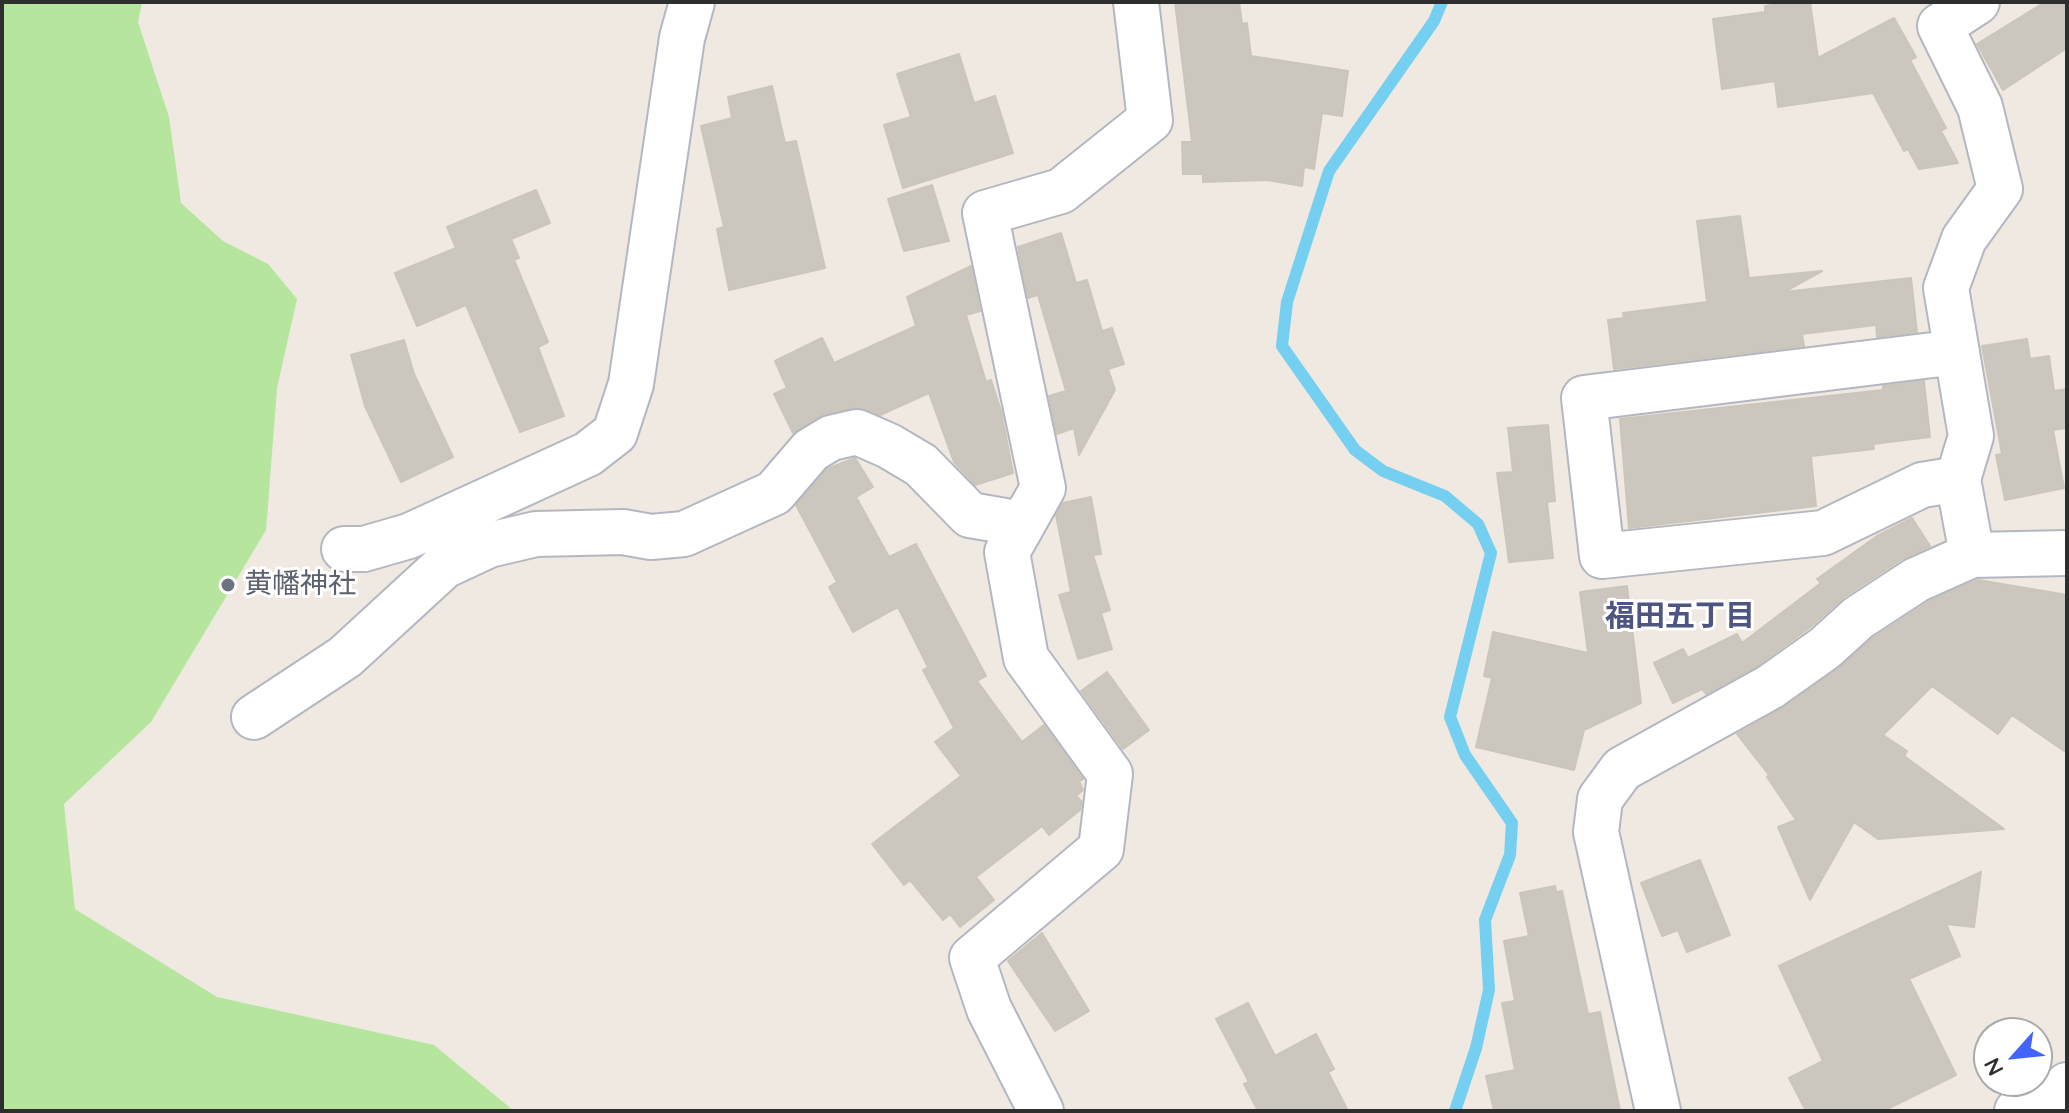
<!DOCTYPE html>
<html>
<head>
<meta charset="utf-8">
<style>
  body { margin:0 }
  #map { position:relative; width:2069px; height:1113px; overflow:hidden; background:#efe9e1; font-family:Quicksand,sans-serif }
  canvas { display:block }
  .frame { position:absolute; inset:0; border:4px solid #2e2e2e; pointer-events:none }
  .north { position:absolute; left:1973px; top:1017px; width:80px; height:80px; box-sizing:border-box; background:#fff; border:2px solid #ababab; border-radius:50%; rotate:243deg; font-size:22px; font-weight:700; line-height:32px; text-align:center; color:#2e2e2e }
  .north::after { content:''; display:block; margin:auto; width:28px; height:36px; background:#4264fb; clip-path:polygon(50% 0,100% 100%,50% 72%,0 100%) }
</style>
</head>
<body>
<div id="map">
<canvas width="2069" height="1113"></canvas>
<div class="frame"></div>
<div class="north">N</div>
</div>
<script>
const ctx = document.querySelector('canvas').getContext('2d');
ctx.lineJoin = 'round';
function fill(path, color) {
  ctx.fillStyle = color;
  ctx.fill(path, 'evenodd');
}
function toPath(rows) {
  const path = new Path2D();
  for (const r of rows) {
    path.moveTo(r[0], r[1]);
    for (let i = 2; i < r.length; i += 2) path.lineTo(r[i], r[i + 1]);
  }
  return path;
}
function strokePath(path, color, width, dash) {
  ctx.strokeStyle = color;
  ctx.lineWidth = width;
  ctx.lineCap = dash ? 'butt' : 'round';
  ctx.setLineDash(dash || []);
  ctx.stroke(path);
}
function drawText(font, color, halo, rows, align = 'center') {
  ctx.font = font + ' Quicksand,"Noto Sans JP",sans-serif';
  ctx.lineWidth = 6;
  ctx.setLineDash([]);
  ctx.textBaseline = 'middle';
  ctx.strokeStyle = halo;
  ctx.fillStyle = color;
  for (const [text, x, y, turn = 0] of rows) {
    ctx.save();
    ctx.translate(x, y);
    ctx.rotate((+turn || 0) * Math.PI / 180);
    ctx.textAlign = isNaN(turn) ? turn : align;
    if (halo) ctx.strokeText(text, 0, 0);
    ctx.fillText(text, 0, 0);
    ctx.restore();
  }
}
fill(toPath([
  [2,2,142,2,138,22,169,117,181,203,223,241,268,264,297,299,277,388,266,530,151,722,64,804,75,909,217,997,434,1045,514,1111,2,1111]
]), '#b6e59e');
strokePath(toPath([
  [1442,2,1434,21,1329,171,1287,302,1282,346,1355,450,1383,471,1445,496,1478,524,1491,553,1450,717,1465,755,1512,823,1510,855,1485,920,1489,990,1476,1048,1455,1111]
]), '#75cff0', 12);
const building = toPath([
  [1175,2,1239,2,1242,24,1247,23,1251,56,1348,71,1342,116,1322,113,1314,169,1304,167,1302,186,1267,180,1203,182,1203,174,1183,174,1182,142,1192,142,1175,2],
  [1790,2,1810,2,1818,58,1894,18,1916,57,1910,60,1946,128,1941,131,1958,163,1919,169,1908,149,1904,151,1873,93,1778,107,1775,81,1722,89,1713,19,1765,12,1765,6,1790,2],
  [2045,2,2067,2,2067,48,2003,90,1977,44,2045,2],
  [959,54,974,103,995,96,1013,153,903,188,884,125,911,117,897,74,959,54],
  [772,86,785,143,796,141,825,268,729,290,717,229,724,227,701,126,732,118,728,97,772,86],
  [932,185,949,241,904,251,888,199,932,185],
  [536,190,550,223,511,239,519,258,514,260,548,342,538,347,564,416,520,432,466,305,417,326,395,273,456,248,447,227,536,190],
  [1740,216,1749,278,1822,271,1784,292,1911,278,1917,332,1877,337,1876,325,1802,334,1804,346,1614,369,1608,320,1624,318,1623,313,1707,302,1697,221,1740,216],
  [1061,233,1076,283,1087,280,1102,331,1112,328,1124,364,1108,369,1115,390,1079,455,1074,428,1057,434,1049,396,1066,391,1038,295,1028,298,1018,247,1061,233],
  [971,266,980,311,966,315,986,382,991,380,1001,411,1013,473,975,485,954,462,929,393,880,415,852,408,825,414,793,433,774,394,787,388,775,361,822,338,834,363,916,326,907,297,971,266],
  [2027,339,2030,359,2049,356,2054,391,2067,389,2067,428,2053,430,2064,488,2005,500,1996,455,2002,454,1982,346,2027,339],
  [404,340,414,374,453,457,401,482,365,406,351,355,404,340],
  [1924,381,1930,437,1873,444,1874,449,1811,456,1816,506,1629,528,1620,419,1883,390,1883,386,1924,381],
  [1548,425,1555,501,1547,502,1553,558,1509,562,1497,473,1513,472,1508,428,1548,425],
  [855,458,873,487,856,497,889,557,916,544,986,676,977,681,1022,742,1044,725,1083,779,1079,781,1083,790,1076,796,1082,802,1080,810,1049,835,1042,826,976,877,994,900,960,927,950,914,943,920,910,880,904,885,872,844,961,776,935,742,954,728,923,670,928,667,898,607,853,632,829,587,837,582,796,505,827,469,855,458],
  [1091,497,1101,554,1093,555,1110,610,1101,613,1112,649,1078,659,1059,595,1071,592,1056,515,1063,503,1091,497],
  [1912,518,1930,546,1902,559,1844,597,1809,628,1757,666,1706,694,1702,689,1673,703,1654,663,1683,649,1688,658,1737,634,1742,643,1821,583,1817,579,1877,536,1912,518],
  [1978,580,2067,595,2067,753,2012,715,1998,734,1932,686,1883,735,1907,751,1904,756,2004,829,1878,839,1854,822,1810,900,1778,827,1796,820,1767,777,1769,775,1737,734,1784,707,1839,668,1873,638,1928,602,1978,580],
  [1627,586,1641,703,1584,730,1574,770,1476,747,1492,678,1484,676,1493,632,1588,653,1580,592,1627,586],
  [1107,672,1149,730,1123,749,1081,691,1107,672],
  [1700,860,1730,935,1687,952,1678,930,1662,936,1641,883,1700,860],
  [1981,872,1974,927,1946,924,1960,956,1909,979,1956,1075,1883,1111,1806,1111,1789,1078,1823,1061,1779,966,1981,872],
  [1555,886,1556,892,1562,891,1588,1014,1600,1012,1620,1111,1494,1111,1486,1076,1515,1070,1502,1003,1515,1001,1504,941,1529,936,1520,893,1555,886],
  [1042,933,1089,1011,1055,1031,1008,961,1042,933],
  [1248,1003,1275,1056,1316,1034,1334,1069,1328,1072,1348,1111,1258,1111,1244,1084,1249,1082,1216,1019,1248,1003]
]);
fill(building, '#cbc7bf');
strokePath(building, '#cbc5ba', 2);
const minor = toPath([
  [1957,352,1584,398,1602,556,1823,533,1922,485,1958,479],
  [344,549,364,549,409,536,588,454,615,433,631,384,682,38,692,2],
  [1972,555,1958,479,1971,436,1946,288,1964,239,2000,189,1980,107,1940,26,1977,2],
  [254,717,345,657,444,566,489,545,536,534,623,532,651,537,684,534,774,493,811,450,831,438,857,432,889,446,921,465,970,515,1022,524],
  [1041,1111,989,1009,972,958,1101,849,1110,774,1026,658,1007,552,1043,488,985,213,1061,191,1150,120,1136,2],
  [1658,1111,1596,832,1600,799,1622,769,1770,687,1825,648,1858,618,1916,580,1972,555,2067,553],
  [2017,1111,2052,1106,2067,1085]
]);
strokePath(minor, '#b4b7c1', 48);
strokePath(minor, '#fff', 44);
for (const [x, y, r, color] of [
  [228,585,8,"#6b7280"]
]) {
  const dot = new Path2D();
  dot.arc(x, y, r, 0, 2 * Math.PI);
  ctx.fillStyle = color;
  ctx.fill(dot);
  strokePath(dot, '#fff', 3);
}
drawText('28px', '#5b616d', '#fff', [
  ["黄幡神社",244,585]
], 'left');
drawText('bold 30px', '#4d5680', '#fff', [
  ["福田五丁目",1680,617]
]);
</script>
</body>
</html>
